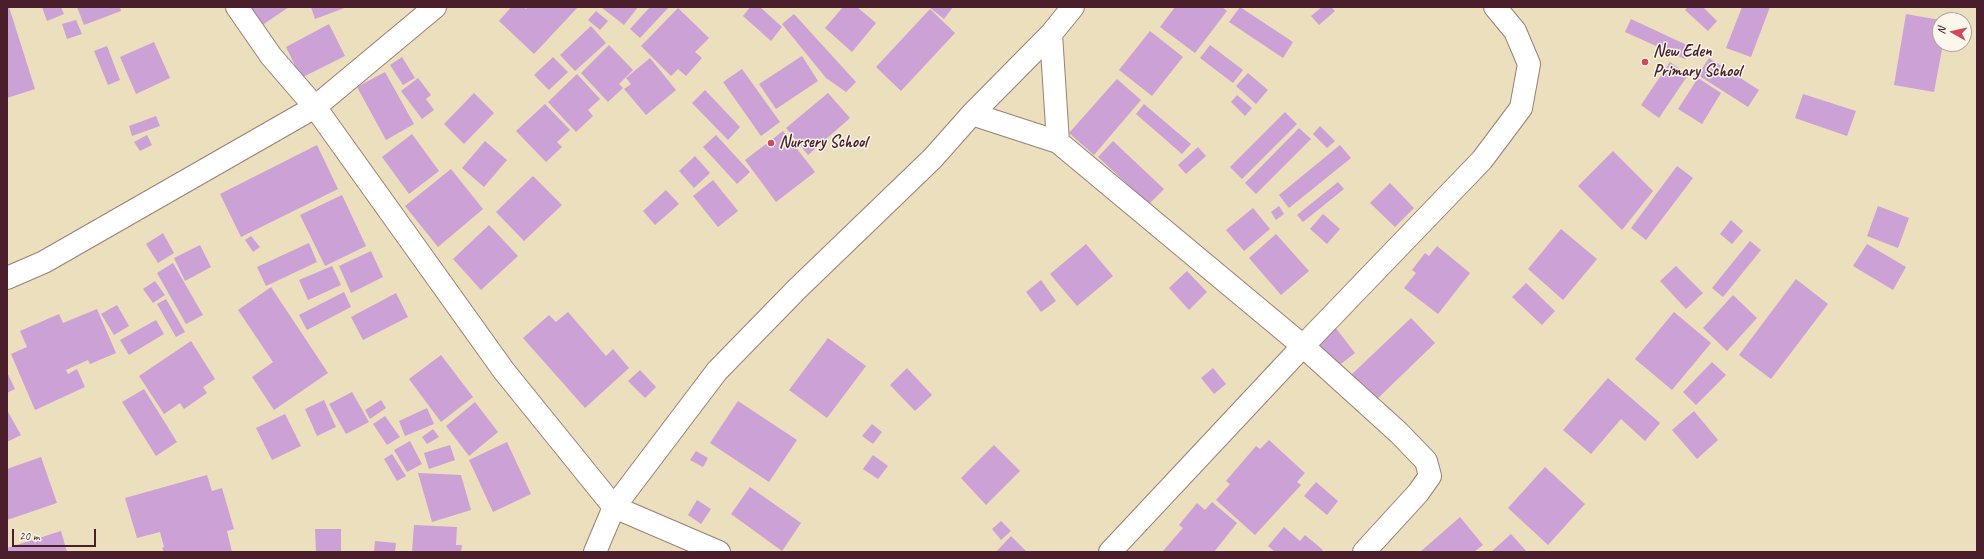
<!DOCTYPE html>
<html>
<head>
<meta charset="utf-8">
<style>
  body { margin:0 }
  #map { position:relative; width:1984px; height:559px; overflow:hidden; background:#ebdfbd; font-family:Caveat,sans-serif }
  canvas { display:block }
  .frame { position:absolute; inset:0; border:8px solid #4a1f2b; pointer-events:none }
  .north { position:absolute; left:1932px; top:12px; width:40px; height:40px; box-sizing:border-box; background:#fbf7ec; border:1px solid #b4a19f; border-radius:50%; rotate:278deg; font-size:11px; font-weight:700; line-height:16px; text-align:center; color:#4a1f2b }
  .north::after { content:''; display:block; margin:auto; width:14px; height:18px; background:#d1495b; clip-path:polygon(50% 0,100% 100%,50% 72%,0 100%) }
  .scale { position:absolute; left:12px; top:529px; width:84px; height:18px; box-sizing:border-box; border:2px solid #4a1f2b; border-top:0; padding-left:5px; font-size:12px; line-height:14px; white-space:nowrap; color:#4a1f2b; -webkit-text-stroke:3px #fbf7ec; paint-order:stroke }
</style>
</head>
<body>
<div id="map">
<canvas width="1984" height="559"></canvas>
<div class="frame"></div>
<div class="north">N</div>
<div class="scale">20 m</div>
</div>
<script>
const ctx = document.querySelector('canvas').getContext('2d');
ctx.lineJoin = 'round';
function fill(path, color) {
  ctx.fillStyle = color;
  ctx.fill(path, 'evenodd');
}
function toPath(rows) {
  const path = new Path2D();
  for (const r of rows) {
    path.moveTo(r[0], r[1]);
    for (let i = 2; i < r.length; i += 2) path.lineTo(r[i], r[i + 1]);
  }
  return path;
}
function strokePath(path, color, width, dash) {
  ctx.strokeStyle = color;
  ctx.lineWidth = width;
  ctx.lineCap = dash ? 'butt' : 'round';
  ctx.setLineDash(dash || []);
  ctx.stroke(path);
}
function drawText(font, color, halo, rows, align = 'center') {
  ctx.font = font + ' Caveat,sans-serif';
  ctx.lineWidth = 3;
  ctx.setLineDash([]);
  ctx.textBaseline = 'middle';
  ctx.strokeStyle = halo;
  ctx.fillStyle = color;
  for (const [text, x, y, turn = 0] of rows) {
    ctx.save();
    ctx.translate(x, y);
    ctx.rotate((+turn || 0) * Math.PI / 180);
    ctx.textAlign = isNaN(turn) ? turn : align;
    if (halo) ctx.strokeText(text, 0, 0);
    ctx.fillText(text, 0, 0);
    ctx.restore();
  }
}
fill(toPath([
  [7,7,9,7,35,89,7,98],
  [42,7,61,7,64,14,47,21],
  [77,7,120,7,121,11,84,25],
  [240,7,289,7,255,30],
  [311,7,347,7,315,19],
  [511,7,524,7,526,9,528,7,578,7,534,54,499,21],
  [601,7,638,7,624,25],
  [650,7,669,7,640,38,630,29],
  [750,7,760,7,782,27,771,41,743,16],
  [843,7,857,7,876,23,852,52,825,28],
  [929,7,953,7,944,19],
  [1175,7,1222,7,1227,11,1195,53,1160,27],
  [1240,7,1293,42,1283,58,1229,22],
  [1322,7,1331,7,1335,11,1319,25,1311,16],
  [1688,7,1703,7,1717,21,1708,31,1685,10],
  [1742,7,1770,7,1751,57,1726,48],
  [678,8,709,38,695,52,702,58,686,76,678,69,671,76,641,46],
  [930,9,955,33,901,91,876,67],
  [596,11,608,21,600,30,588,20],
  [794,14,856,82,846,92,826,78,782,24],
  [1906,14,1940,20,1940,44,1943,44,1934,92,1894,85],
  [1631,19,1691,47,1685,59,1625,32],
  [76,20,82,34,67,39,62,24],
  [329,24,345,56,301,78,286,47],
  [591,26,606,43,575,71,560,55],
  [1150,31,1183,57,1152,96,1119,70],
  [154,42,170,78,136,94,120,57],
  [609,45,633,70,619,84,623,88,608,102,581,73],
  [1210,45,1243,70,1233,83,1200,58],
  [107,46,120,80,108,85,94,51],
  [802,56,818,81,776,109,759,84],
  [402,57,415,78,403,85,390,65],
  [553,57,568,72,549,90,534,75],
  [650,58,676,90,646,115,624,89,631,84,626,78],
  [1709,58,1759,90,1748,107,1698,75],
  [1670,62,1688,75,1659,118,1641,105],
  [742,69,780,122,761,136,723,82],
  [385,72,414,124,386,140,357,87],
  [1248,73,1268,90,1256,104,1236,86],
  [577,74,600,99,588,110,593,116,576,132,548,102],
  [418,78,431,95,426,99,434,110,422,119,401,91],
  [1698,78,1721,93,1702,124,1678,109],
  [1117,79,1141,100,1094,155,1069,133],
  [705,90,740,127,728,140,692,103],
  [474,93,494,113,464,144,444,124],
  [828,93,850,118,808,155,786,128],
  [1803,94,1856,111,1847,136,1795,118],
  [1237,95,1252,108,1245,116,1231,102],
  [545,104,570,130,557,142,562,147,546,162,516,131],
  [1144,104,1191,144,1182,154,1136,114],
  [1285,112,1297,124,1242,179,1230,167],
  [156,116,160,126,132,136,129,126],
  [1320,126,1335,141,1327,148,1313,134],
  [1299,128,1311,139,1256,194,1245,183],
  [783,131,815,172,776,202,745,160],
  [412,134,439,171,409,194,382,157],
  [147,135,152,145,140,151,134,142],
  [716,135,750,172,737,184,703,147],
  [485,141,507,160,484,187,462,168],
  [1113,141,1164,189,1149,204,1098,157],
  [317,145,338,189,241,237,220,194],
  [1340,145,1351,158,1289,208,1279,195],
  [1198,147,1206,156,1186,174,1178,165],
  [1613,151,1653,191,1622,230,1578,186],
  [695,156,710,173,694,188,679,171],
  [1677,166,1693,178,1646,240,1631,228],
  [451,169,483,209,438,247,405,206],
  [533,176,562,205,524,241,496,212],
  [713,180,738,211,718,227,693,196],
  [1338,182,1344,189,1303,222,1297,215],
  [1390,183,1414,208,1395,227,1370,203],
  [666,190,679,204,655,225,643,211],
  [342,195,366,246,325,266,300,215],
  [1279,206,1284,214,1276,220,1271,212],
  [1878,206,1909,218,1898,248,1867,236],
  [1253,208,1270,229,1244,251,1226,230],
  [1323,214,1340,229,1327,244,1310,229],
  [1731,220,1743,231,1732,244,1720,234],
  [489,225,518,256,481,290,453,259],
  [1561,229,1597,259,1563,300,1528,269],
  [163,233,174,253,158,263,146,244],
  [1276,234,1309,271,1281,295,1249,258],
  [251,236,260,247,253,252,245,240],
  [1750,241,1761,250,1723,297,1712,288],
  [309,243,317,262,266,286,257,267],
  [1086,244,1113,276,1077,306,1050,274],
  [1867,244,1906,267,1893,290,1853,266],
  [200,245,211,267,185,281,174,258],
  [1437,246,1470,273,1438,314,1404,288,1416,273,1412,270,1425,253,1429,256],
  [371,251,383,277,351,293,339,266],
  [173,263,203,315,186,324,157,273],
  [332,266,341,285,308,300,299,280],
  [1676,266,1703,293,1686,309,1660,281],
  [1187,271,1207,292,1189,310,1169,288],
  [1796,279,1828,304,1771,379,1739,355],
  [1041,280,1056,301,1041,312,1026,292],
  [155,281,165,295,153,303,143,289],
  [1526,283,1555,311,1542,325,1512,297],
  [271,287,328,373,274,410,252,377,273,362,238,310],
  [344,292,351,307,307,330,299,315],
  [396,293,408,317,363,340,351,317],
  [1733,295,1757,318,1727,351,1703,328],
  [166,299,185,332,176,337,157,304],
  [117,305,129,326,114,335,101,314],
  [97,309,116,353,90,364,88,360,66,370,68,374,77,369,85,387,35,410,11,354,27,347,20,331,59,314,63,323],
  [568,312,606,356,613,349,629,368,585,408,523,338,549,315,556,322],
  [1674,312,1711,343,1672,390,1635,359],
  [1411,318,1435,343,1374,402,1350,376],
  [156,320,164,334,129,355,120,340],
  [1335,327,1355,353,1337,367,1316,342],
  [828,338,866,366,827,418,789,390],
  [191,341,215,379,203,387,207,393,184,409,180,403,164,414,139,376],
  [441,355,473,397,441,422,409,379],
  [1712,362,1726,375,1696,405,1683,392],
  [907,368,932,395,915,411,890,385],
  [1213,368,1226,384,1214,394,1201,378],
  [640,370,656,387,645,398,628,381],
  [7,372,15,389,7,393],
  [1608,378,1660,423,1645,441,1621,419,1591,454,1563,430],
  [144,389,177,442,156,456,122,402],
  [352,392,369,422,346,434,329,404],
  [324,400,336,427,317,436,305,409],
  [381,400,386,408,370,419,365,410],
  [738,401,797,440,769,482,710,443],
  [475,402,498,432,469,456,446,426],
  [427,408,434,424,405,436,399,421],
  [1694,411,1718,440,1697,459,1672,430],
  [8,412,21,435,7,442,7,413],
  [285,414,301,446,272,460,256,428],
  [385,416,400,437,387,445,373,424],
  [872,424,882,432,873,444,862,436],
  [433,429,439,437,427,444,422,437],
  [1269,440,1305,473,1297,482,1301,485,1255,535,1216,500,1230,484,1226,481,1256,446,1260,449],
  [410,441,422,464,407,472,394,450],
  [507,442,531,494,493,512,469,460],
  [450,445,455,460,429,469,424,453],
  [994,445,1020,471,986,505,961,478],
  [696,451,708,458,703,467,690,460],
  [392,454,406,476,397,481,384,459],
  [873,455,888,466,878,479,863,469],
  [41,457,57,503,7,520,7,469],
  [1545,467,1585,504,1548,545,1508,508],
  [418,473,461,475,471,510,432,522],
  [207,475,212,491,222,488,234,529,227,531,232,552,164,552,162,548,164,547,160,532,137,538,125,498],
  [1316,482,1338,501,1327,515,1304,496],
  [750,487,801,523,782,551,731,514],
  [697,500,711,509,701,524,688,515],
  [1212,502,1237,523,1214,552,1163,551,1183,528,1179,525,1197,503,1205,510],
  [1460,517,1483,545,1474,552,1420,552],
  [1001,521,1011,531,1001,540,992,529],
  [414,525,457,527,456,545,462,545,461,552,412,552],
  [1284,527,1300,541,1305,535,1323,550,1321,552,1275,552,1268,546],
  [315,529,341,529,341,552,316,552],
  [61,531,67,552,7,552,7,548],
  [1511,534,1527,552,1491,552],
  [1011,536,1027,552,996,552],
  [375,541,396,543,395,552,374,552]
]), '#cca1d5');
const minor = toPath([
  [237,7,271,56,315,107,435,7],
  [1051,34,1058,142],
  [972,114,1058,142,1303,346,1110,552],
  [7,278,44,262,315,107,504,371,614,507,719,552],
  [595,552,614,507,717,371,797,289,933,158,972,114,1051,34,1073,7],
  [1364,552,1418,493,1430,476,1426,461,1399,433,1303,346,1482,160,1521,108,1529,64,1515,31,1495,7]
]);
strokePath(minor, '#9a7f74', 24);
strokePath(minor, '#fff', 22);
for (const [x, y, r, color] of [
  [1645,62,4,"#d1495b"],
  [771,143,4,"#d1495b"]
]) {
  const dot = new Path2D();
  dot.arc(x, y, r, 0, 2 * Math.PI);
  ctx.fillStyle = color;
  ctx.fill(dot);
  strokePath(dot, '#fbf7ec', 1.5);
}
drawText('bold 17px', '#4a1f2b', '#fbf7ec', [
  ["New Eden",1653,52],
  ["Primary School",1653,72],
  ["Nursery School",779,143]
], 'left');
</script>
</body>
</html>
